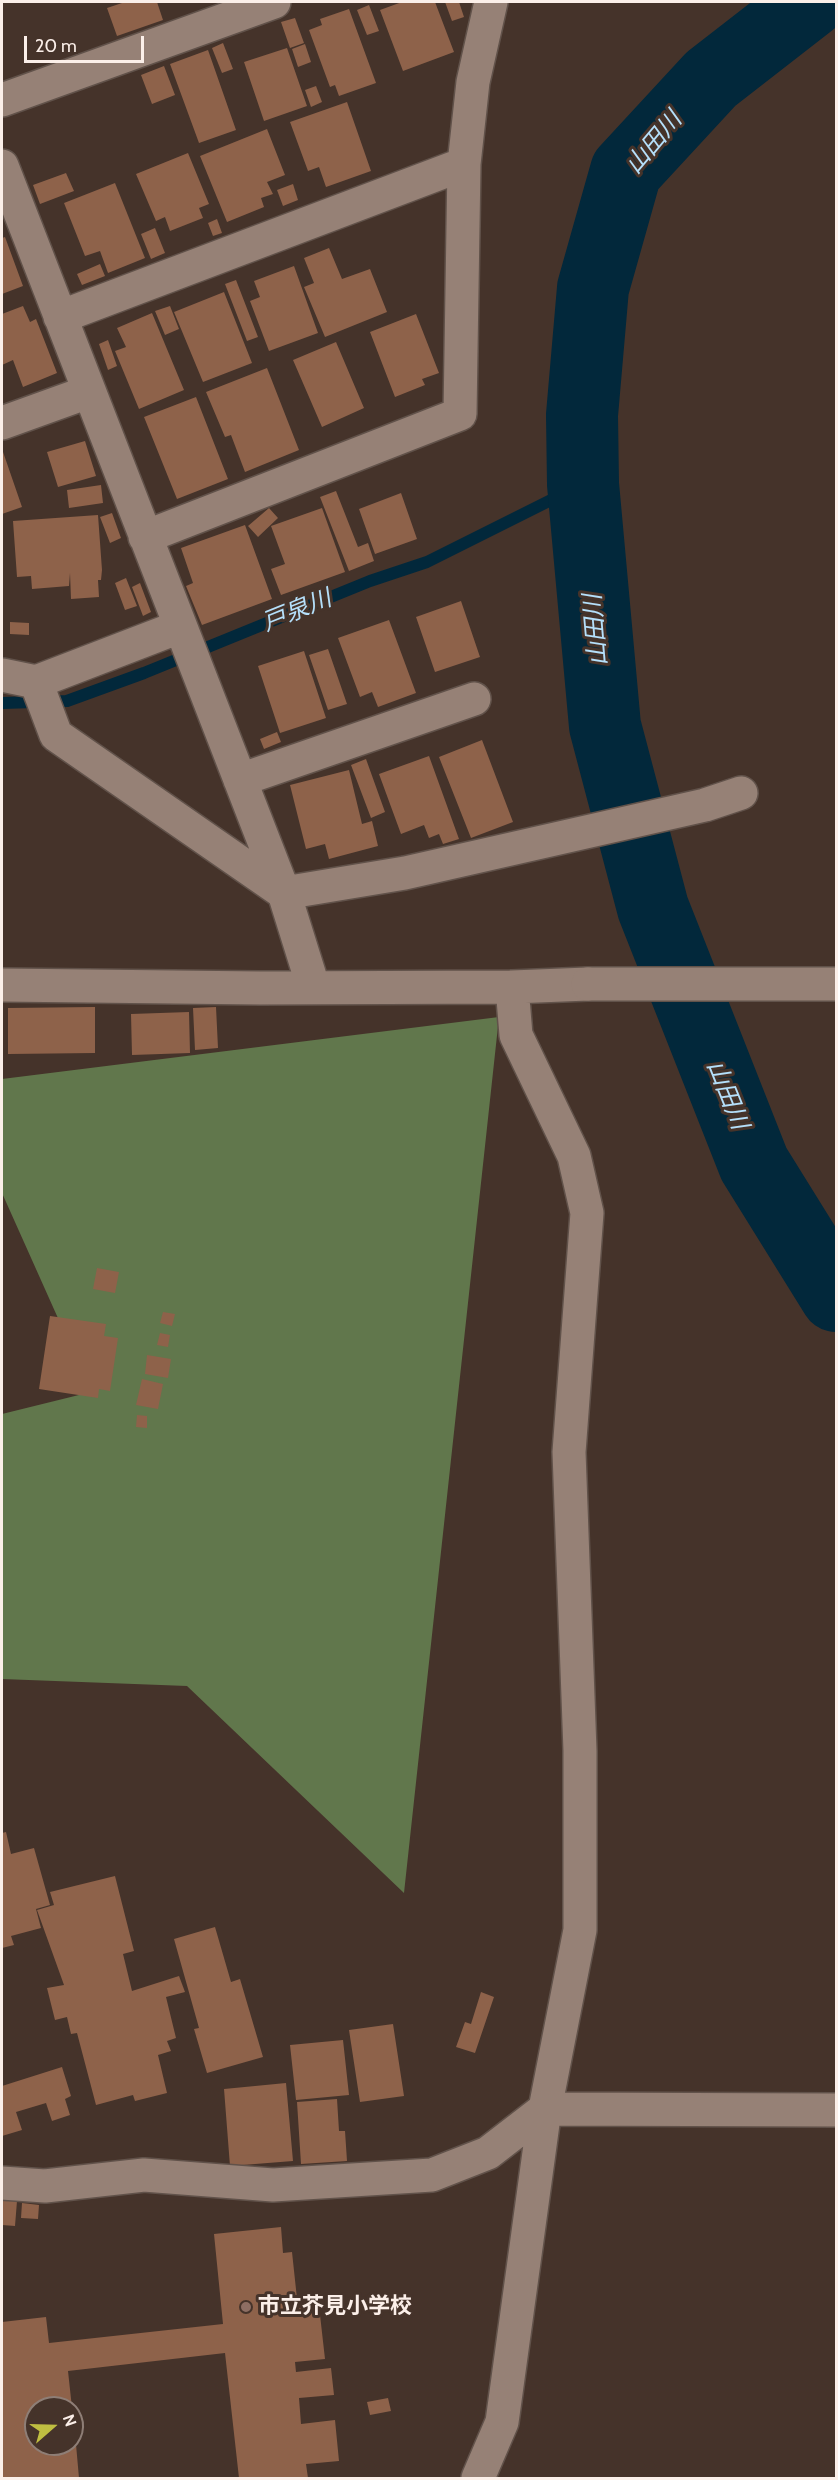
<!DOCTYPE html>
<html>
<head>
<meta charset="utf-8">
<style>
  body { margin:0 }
  #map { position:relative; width:838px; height:2480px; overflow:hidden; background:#45332a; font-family:Cabin,sans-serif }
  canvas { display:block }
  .frame { position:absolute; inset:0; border:3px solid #fbefe9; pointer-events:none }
  .north { position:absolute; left:24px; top:2396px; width:60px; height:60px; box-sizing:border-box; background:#45332a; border:2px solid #8e7e76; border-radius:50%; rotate:70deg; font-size:16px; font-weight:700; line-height:24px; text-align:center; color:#fbefe9 }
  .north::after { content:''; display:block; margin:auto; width:21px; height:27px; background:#bfbe41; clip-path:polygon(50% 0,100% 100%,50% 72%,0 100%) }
  .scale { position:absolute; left:24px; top:36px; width:120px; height:27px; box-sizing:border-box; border:3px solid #fbefe9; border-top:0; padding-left:8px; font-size:18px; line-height:21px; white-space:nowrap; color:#fbefe9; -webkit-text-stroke:4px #45332a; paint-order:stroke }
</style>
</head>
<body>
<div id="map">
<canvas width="838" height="2480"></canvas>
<div class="frame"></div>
<div class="north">N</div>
<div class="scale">20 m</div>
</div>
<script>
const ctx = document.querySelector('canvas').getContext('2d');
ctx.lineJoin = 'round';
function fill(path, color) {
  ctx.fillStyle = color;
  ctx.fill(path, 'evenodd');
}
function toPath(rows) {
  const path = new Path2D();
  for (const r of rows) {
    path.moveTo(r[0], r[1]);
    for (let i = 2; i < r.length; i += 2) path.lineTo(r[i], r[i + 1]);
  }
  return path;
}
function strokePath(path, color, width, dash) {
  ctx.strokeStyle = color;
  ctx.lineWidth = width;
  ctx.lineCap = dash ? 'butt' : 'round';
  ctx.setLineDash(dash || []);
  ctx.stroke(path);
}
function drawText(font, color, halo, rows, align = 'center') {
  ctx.font = font + ' Cabin,"Noto Sans JP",sans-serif';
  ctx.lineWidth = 6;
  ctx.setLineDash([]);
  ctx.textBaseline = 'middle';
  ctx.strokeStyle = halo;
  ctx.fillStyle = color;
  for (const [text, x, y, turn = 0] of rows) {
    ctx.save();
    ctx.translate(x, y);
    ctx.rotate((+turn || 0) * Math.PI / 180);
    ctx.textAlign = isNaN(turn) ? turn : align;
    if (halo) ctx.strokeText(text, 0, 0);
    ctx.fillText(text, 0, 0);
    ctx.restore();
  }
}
fill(toPath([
  [499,1017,404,1893,187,1686,2,1679,2,1414,91,1392,2,1193,2,1079]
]), '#61774c');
strokePath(toPath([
  [2,703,67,701,144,673,370,581,427,562,583,484]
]), '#02283b', 12);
strokePath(toPath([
  [810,2,711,79,626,171,593,288,582,415,583,484,605,726,653,908,754,1164,836,1296]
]), '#02283b', 72);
fill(toPath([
  [125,2,157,2,163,20,117,36,107,8],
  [402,2,435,2,454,52,403,71,380,10],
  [445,2,459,2,464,17,452,21],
  [369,5,379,31,367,35,357,10],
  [349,9,376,83,339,96,335,85,330,87,309,30,322,25,320,19],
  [295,18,304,43,290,48,281,22],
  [223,43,233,69,222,73,212,48],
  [305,44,311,62,298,67,292,49],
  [287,48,307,106,264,121,244,62],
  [208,50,236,130,199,143,170,64],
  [164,66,175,95,152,104,141,75],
  [316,86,322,102,311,107,305,90],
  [347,102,371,171,326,187,319,167,308,171,290,122],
  [267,129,285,175,267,182,273,194,261,198,264,207,227,222,200,156],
  [188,153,209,204,199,208,203,218,170,231,165,217,156,221,136,174],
  [66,173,74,191,40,204,33,185],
  [115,183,145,258,108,273,100,251,85,256,64,203],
  [293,184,298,200,283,206,277,190],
  [217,219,222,233,213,236,208,223],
  [155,228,165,253,151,259,141,234],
  [5,237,23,286,2,294,2,238],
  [329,248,342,279,370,269,387,312,325,337,304,287,314,283,304,258],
  [100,264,105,276,82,285,77,274],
  [294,266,318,333,269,351,250,301,260,297,254,281],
  [236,280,258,337,247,341,225,284],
  [224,292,252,363,203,382,174,312],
  [23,306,30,322,36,319,57,373,23,387,13,360,2,365,2,314],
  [170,306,179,329,165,335,155,311],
  [152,313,184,390,139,409,115,351,126,347,117,328],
  [416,314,439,373,422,379,425,385,395,397,370,332],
  [108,340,117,366,108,370,99,344],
  [336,342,364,408,322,427,293,360],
  [267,368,299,450,245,472,231,435,225,437,206,392],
  [196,397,228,479,177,499,144,417],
  [85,441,96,476,58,487,47,452],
  [2,449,22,507,2,514],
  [101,485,103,503,69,508,67,490],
  [336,491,358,547,368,543,374,561,349,571,320,497],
  [401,493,417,539,375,554,359,509],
  [269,508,278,518,258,537,248,526],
  [322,508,345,572,281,595,271,569,285,564,271,526],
  [112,513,121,538,110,543,100,517],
  [98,515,102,570,101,580,98,580,99,597,71,599,70,573,69,586,32,589,31,576,17,577,13,521],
  [245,525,272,599,202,625,186,586,193,583,181,548],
  [126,578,137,606,125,610,115,583],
  [140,583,151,612,143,616,132,587],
  [461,601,480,657,435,672,416,617],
  [389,620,416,693,378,707,372,692,360,697,338,638],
  [10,622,29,623,29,635,10,634],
  [328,649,347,704,328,710,309,655],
  [304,651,326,718,280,733,258,666],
  [277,732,281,742,264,749,260,739],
  [482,740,513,822,471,838,439,757],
  [429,756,459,839,443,844,439,834,429,838,424,825,401,834,379,774],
  [366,759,385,812,371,818,351,765],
  [349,770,362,824,372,821,378,846,329,859,325,844,306,849,290,785],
  [95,1007,95,1053,8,1054,8,1008],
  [216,1007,218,1048,195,1050,193,1008],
  [189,1012,190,1053,132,1055,131,1014],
  [97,1268,119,1272,115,1293,93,1289],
  [163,1312,175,1314,172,1326,160,1323],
  [50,1316,106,1324,104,1336,118,1338,110,1391,99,1389,98,1398,39,1389],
  [160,1333,170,1335,168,1347,157,1345],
  [147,1355,171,1359,168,1378,145,1374],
  [142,1379,163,1384,158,1409,136,1405],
  [137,1415,147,1416,147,1428,136,1427],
  [6,1832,11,1854,34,1848,50,1905,36,1909,41,1928,11,1936,14,1945,2,1948,2,1833],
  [115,1876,134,1951,123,1954,132,1991,179,1976,185,1992,166,1997,176,2038,167,2041,171,2051,158,2055,167,2093,135,2101,133,2095,96,2105,77,2033,71,2034,67,2017,55,2020,47,1988,64,1985,37,1910,54,1905,50,1892],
  [215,1927,231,1982,240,1979,263,2057,207,2073,194,2029,199,2028,174,1939],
  [481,1992,494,1997,475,2053,456,2047,465,2022,471,2024],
  [393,2024,404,2096,360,2102,349,2030],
  [343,2040,349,2095,296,2100,290,2045],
  [62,2067,71,2096,65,2099,70,2115,52,2121,46,2103,16,2112,22,2130,2,2136,2,2086],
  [286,2083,293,2161,230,2166,224,2089],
  [337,2099,339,2131,345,2131,347,2161,301,2164,297,2102],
  [2,2200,17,2201,15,2226,2,2225],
  [22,2203,39,2205,38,2219,21,2218],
  [281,2227,283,2253,292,2252,298,2308,319,2306,325,2359,295,2362,296,2372,331,2368,334,2395,299,2398,301,2424,335,2420,339,2461,306,2464,308,2478,239,2478,225,2353,68,2371,72,2408,36,2408,36,2444,72,2444,74,2422,79,2478,2,2478,2,2322,46,2317,49,2343,223,2324,214,2234],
  [388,2398,391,2411,370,2415,367,2402]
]), '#8e624a');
const minor = toPath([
  [2,100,274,2],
  [2,166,284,893,313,986],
  [60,317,464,164],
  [2,423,88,392],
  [145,537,460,414,464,164,473,82,491,2],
  [2,675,36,682,179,627],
  [36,682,56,735,284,893,405,873,705,805,741,793],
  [240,780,474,699],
  [2,985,260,988,512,987,588,984],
  [2,2183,45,2186,144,2175,273,2185,432,2175,488,2153,545,2109,836,2110],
  [478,2478,502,2422,545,2109,580,1930,580,1751,569,1452,587,1213,574,1156,516,1035,512,987]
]);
const tertiary = toPath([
  [588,984,836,984]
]);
strokePath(minor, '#61524a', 36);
strokePath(tertiary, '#61524a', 36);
strokePath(minor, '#968176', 33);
strokePath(tertiary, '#968176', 33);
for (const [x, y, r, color] of [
  [246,2307,6,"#8d6e63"]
]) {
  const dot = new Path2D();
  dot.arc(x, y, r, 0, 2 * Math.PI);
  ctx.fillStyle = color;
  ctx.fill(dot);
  strokePath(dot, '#45332a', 2);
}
drawText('bold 22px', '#fbefe9', '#45332a', [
  ["市立芥見小学校",258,2307]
], 'left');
drawText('italic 24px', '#b5e0fb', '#45332a', [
  ["山田川",654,143,-50],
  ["戸泉川",297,611,-22],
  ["山田川",596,630,-95],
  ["山田川",727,1095,68]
]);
</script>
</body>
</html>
